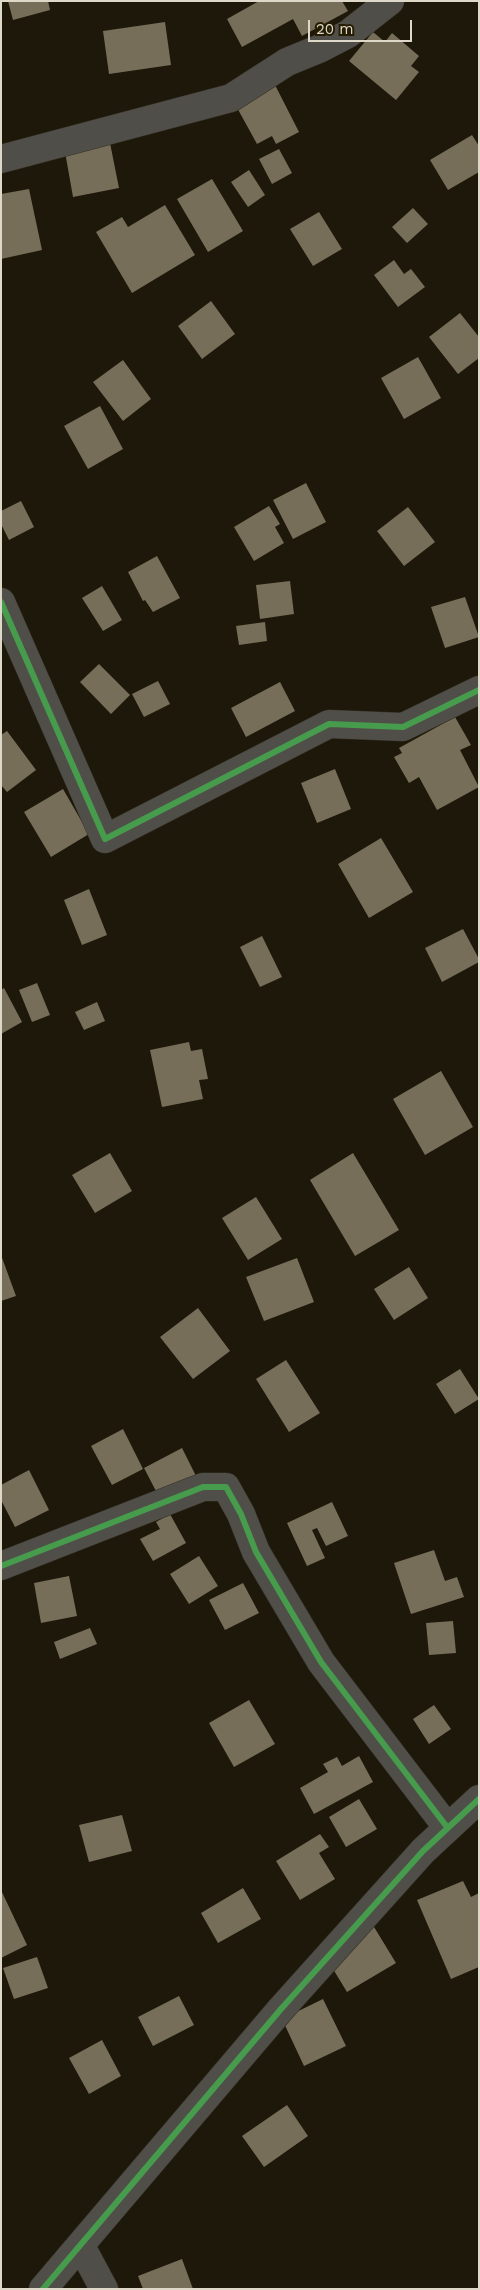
<!DOCTYPE html>
<html>
<head>
<meta charset="utf-8">
<style>
  body { margin:0 }
  #map { position:relative; width:480px; height:2290px; overflow:hidden; background:#1d180a; font-family:"Work Sans",sans-serif }
  canvas { display:block }
  .frame { position:absolute; inset:0; border:2px solid #ded8c9; pointer-events:none }
  .scale { position:absolute; left:308px; top:20px; width:104px; height:22px; box-sizing:border-box; border:2px solid #ded8c9; border-top:0; padding-left:6px; font-size:15px; line-height:18px; white-space:nowrap; color:#ded8c9; -webkit-text-stroke:4px #251c02; paint-order:stroke }
</style>
</head>
<body>
<div id="map">
<canvas width="480" height="2290"></canvas>
<div class="frame"></div>
<div class="scale">20 m</div>
</div>
<script>
const ctx = document.querySelector('canvas').getContext('2d');
ctx.lineJoin = 'round';
function fill(path, color) {
  ctx.fillStyle = color;
  ctx.fill(path, 'evenodd');
}
function toPath(rows) {
  const path = new Path2D();
  for (const r of rows) {
    path.moveTo(r[0], r[1]);
    for (let i = 2; i < r.length; i += 2) path.lineTo(r[i], r[i + 1]);
  }
  return path;
}
function strokePath(path, color, width, dash) {
  ctx.strokeStyle = color;
  ctx.lineWidth = width;
  ctx.lineCap = dash ? 'butt' : 'round';
  ctx.setLineDash(dash || []);
  ctx.stroke(path);
}
fill(toPath([
  [8,1,48,1,50,10,13,20],
  [259,1,342,1,348,11,302,36,293,19,242,47,227,19],
  [165,22,171,65,109,74,103,31],
  [373,32,385,42,392,33,419,56,411,66,419,72,396,100,349,61],
  [274,83,299,132,276,144,272,136,257,144,235,104],
  [472,135,479,146,479,172,448,190,430,160],
  [110,143,119,188,73,197,65,152],
  [279,149,292,173,272,184,259,159],
  [249,170,265,195,248,207,231,182],
  [212,179,243,231,208,252,177,199],
  [29,189,42,250,1,259,1,194],
  [165,205,195,255,132,293,96,232,122,217,128,227],
  [413,208,428,224,407,243,392,227],
  [319,212,342,249,313,266,290,229],
  [394,260,404,274,411,269,425,287,398,307,374,275],
  [211,301,235,334,202,359,178,326],
  [460,313,479,337,479,358,458,374,429,337],
  [418,357,441,398,404,419,381,378],
  [123,360,151,399,123,421,93,382],
  [100,406,123,449,88,469,64,426],
  [306,483,326,522,293,539,273,500],
  [21,501,34,527,9,540,1,524,1,511],
  [269,506,280,524,275,527,284,543,254,561,234,527],
  [408,507,435,542,404,566,377,531],
  [157,556,180,598,153,612,145,600,143,601,128,572],
  [290,581,294,614,260,619,256,585],
  [102,586,122,620,103,631,82,598],
  [465,597,479,637,445,648,431,607],
  [265,622,267,641,239,645,236,626],
  [99,664,130,695,111,714,80,682],
  [158,681,170,704,144,717,132,694],
  [280,682,295,711,246,737,231,708],
  [455,717,471,745,460,750,479,787,437,810,419,777,409,783,394,757,402,753,399,748],
  [7,731,36,770,7,792,1,785,1,735],
  [335,769,351,809,317,823,301,783],
  [63,789,89,834,51,857,24,812],
  [381,838,413,892,369,918,338,864],
  [89,889,107,935,82,945,64,900],
  [463,929,479,959,479,962,442,982,425,948],
  [262,936,282,977,260,987,240,947],
  [37,983,50,1015,32,1022,19,990],
  [4,988,22,1022,1,1034,1,990],
  [97,1002,105,1021,84,1030,75,1012],
  [189,1042,191,1051,202,1049,208,1079,199,1080,203,1099,162,1107,150,1050],
  [441,1071,473,1127,425,1155,393,1099],
  [110,1153,132,1191,95,1213,72,1175],
  [353,1153,399,1230,355,1256,310,1180],
  [256,1197,282,1239,248,1260,222,1218],
  [1,1255,16,1296,1,1301],
  [297,1258,314,1302,264,1321,246,1277],
  [409,1267,428,1298,394,1320,374,1289],
  [198,1308,230,1351,193,1379,160,1337],
  [286,1360,320,1413,289,1432,256,1379],
  [460,1369,479,1399,455,1414,436,1384],
  [123,1429,143,1469,112,1485,91,1446],
  [182,1448,196,1476,158,1495,144,1468],
  [29,1470,49,1510,15,1527,1,1500,1,1485],
  [332,1502,348,1536,326,1546,317,1528,312,1530,325,1558,307,1566,287,1523],
  [170,1514,186,1543,153,1561,140,1539,160,1529,156,1522],
  [434,1550,445,1581,457,1577,464,1597,411,1614,394,1563],
  [199,1556,218,1586,189,1604,170,1574],
  [69,1576,77,1616,41,1623,34,1583],
  [243,1583,259,1613,225,1630,209,1600],
  [453,1621,456,1653,429,1655,426,1623],
  [90,1628,97,1644,60,1659,54,1642],
  [249,1700,275,1744,234,1767,209,1723],
  [434,1705,451,1729,429,1744,413,1719],
  [359,1756,373,1782,314,1814,300,1788,328,1772,323,1764,337,1757,342,1766],
  [359,1799,377,1829,346,1847,329,1817],
  [122,1815,132,1851,89,1862,79,1825],
  [320,1834,329,1847,319,1853,335,1879,300,1900,276,1861],
  [463,1881,471,1897,479,1893,479,1967,451,1979,417,1900],
  [243,1888,261,1919,218,1943,201,1913],
  [1,1890,27,1945,1,1958],
  [371,1922,396,1963,347,1992,322,1951],
  [37,1957,48,1988,14,1999,3,1968],
  [179,1996,194,2025,153,2046,138,2017],
  [323,1999,346,2046,304,2066,282,2019],
  [102,2040,121,2076,89,2094,69,2058],
  [287,2105,308,2136,264,2167,242,2136],
  [182,2259,193,2289,143,2289,138,2276]
]), '#766e59');
const minor = toPath([
  [1,159,231,98,287,62,321,48,348,34,390,1],
  [1,602,105,839,329,724,403,727,479,690],
  [1,1566,203,1487,226,1487,241,1514,256,1552,321,1662,447,1827],
  [81,2246,104,2289],
  [43,2289,281,2009,423,1851,479,1799]
]);
strokePath(minor, '#363226', 29);
strokePath(minor, '#504e49', 28);
strokePath(toPath([
  [1,602,105,839,329,724,403,727,479,690],
  [1,1566,203,1487,226,1487,241,1514,256,1552,321,1662,447,1827],
  [43,2289,281,2009,423,1851,479,1799]
]), '#469c4c', 6);
</script>
</body>
</html>
